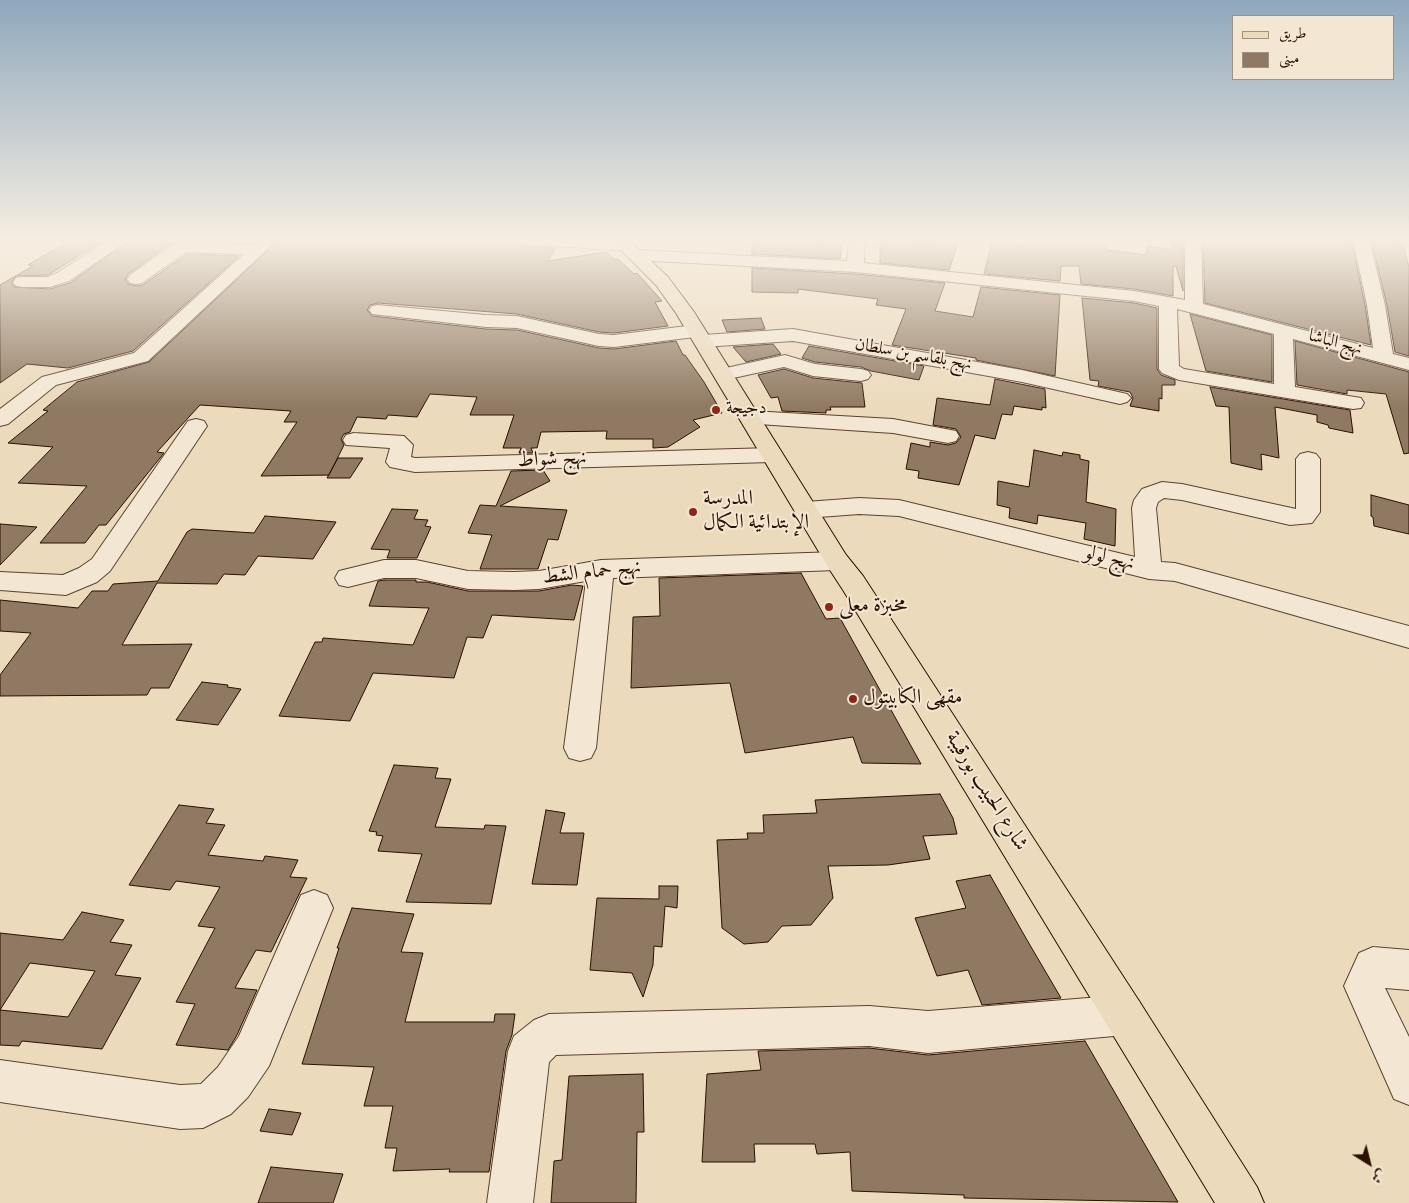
<!DOCTYPE html>
<html>
<head>
<meta charset="utf-8">
<style>
  body { margin:0 }
  #map { position:relative; width:1409px; height:1203px; overflow:hidden; background:#ecdabd; font-family:"Sorts Mill Goudy",Amiri,serif }
  canvas { display:block }
  .legend { position:absolute; left:1232px; top:15px; width:162px; height:65px; box-sizing:border-box; background:#f3e7d4; border:1px solid #a3917f; margin:0; padding:6px 9px; list-style:none; font-size:15px; color:#2b1000 }
  .legend li { display:flex; align-items:center; gap:10px; height:25px }
  .legend b { width:25px; border:1px solid #a3917f }
  .north { position:absolute; left:1344px; top:1138px; width:50px; height:50px; -webkit-text-stroke:4px #f3e7d4; paint-order:stroke; rotate:144deg; font-size:14px; font-weight:700; line-height:20px; text-align:center; color:#2b1000 }
  .north::after { content:''; display:block; margin:auto; width:18px; height:22px; background:#2b1000; clip-path:polygon(50% 0,100% 100%,50% 72%,0 100%) }
</style>
</head>
<body>
<div id="map">
<canvas width="1409" height="1203"></canvas>
<ul class="legend">
<li><b style="height:6px;background:#ecdabd"></b>طريق</li>
<li><b style="height:14px;background:#8f7962"></b>مبنى</li>
</ul>
<div class="north">ش</div>
</div>
<script>
const ctx = document.querySelector('canvas').getContext('2d');
ctx.lineJoin = 'round';
function fill(path, color) {
  ctx.fillStyle = color;
  ctx.fill(path, 'evenodd');
}
function toPath(rows) {
  const path = new Path2D();
  for (const r of rows) {
    path.moveTo(r[0], r[1]);
    for (let i = 2; i < r.length; i += 2) path.lineTo(r[i], r[i + 1]);
  }
  return path;
}
function strokePath(path, color, width, dash) {
  ctx.strokeStyle = color;
  ctx.lineWidth = width;
  ctx.lineCap = dash ? 'butt' : 'round';
  ctx.setLineDash(dash || []);
  ctx.stroke(path);
}
function drawText(font, color, halo, rows, align = 'center') {
  ctx.font = font + ' "Sorts Mill Goudy",Amiri,serif';
  ctx.lineWidth = 4;
  ctx.setLineDash([]);
  ctx.textBaseline = 'middle';
  ctx.strokeStyle = halo;
  ctx.fillStyle = color;
  for (const [text, x, y, turn = 0] of rows) {
    ctx.save();
    ctx.translate(x, y);
    ctx.rotate((+turn || 0) * Math.PI / 180);
    ctx.textAlign = isNaN(turn) ? turn : align;
    if (halo) ctx.strokeText(text, 0, 0);
    ctx.fillText(text, 0, 0);
    ctx.restore();
  }
}
const building = toPath([
  [72,239,106,239,48,275,16,276,11,282,14,287,50,289,70,283,132,239,257,239,253,243,184,240,167,246,128,274,125,279,128,284,136,286,143,285,187,254,239,256,133,351,68,368,27,364,0,383,0,285,33,266,28,265,72,239],
  [280,239,517,239,520,244,526,246,555,248,548,261,606,252,615,260,618,259,634,274,637,273,662,301,655,302,668,326,614,333,599,332,517,314,378,303,370,305,367,310,372,316,486,329,517,330,599,348,614,349,676,341,683,355,685,355,704,382,722,413,693,420,700,427,668,447,653,448,653,439,606,439,607,431,541,432,537,448,531,448,533,453,519,453,521,448,503,448,514,415,470,415,477,397,430,394,417,417,388,415,386,419,357,417,350,432,344,434,341,439,344,445,329,475,261,476,297,422,284,422,291,411,200,405,157,452,164,453,106,525,99,525,85,543,40,543,87,486,18,483,53,447,8,443,48,411,43,410,77,382,149,362,280,239],
  [752,239,799,239,842,244,840,259,752,254,752,239],
  [880,239,935,242,935,239,959,240,949,270,880,263,880,239],
  [1027,239,1104,239,1108,250,1146,255,1147,246,1172,250,1173,239,1183,239,1183,291,1176,266,1173,267,1173,296,1134,289,1081,284,1079,266,1061,266,1060,281,984,274,992,242,1028,245,1027,239],
  [1203,239,1351,239,1365,305,1371,345,1205,303,1203,239],
  [1371,239,1390,239,1394,244,1403,246,1409,267,1409,356,1395,352,1387,305,1371,239],
  [752,268,855,274,945,283,935,311,973,317,981,287,1060,295,1055,376,976,360,976,358,892,345,906,309,876,305,878,299,798,289,798,293,752,292,752,268],
  [1082,298,1134,303,1157,308,1157,369,1161,375,1175,380,1175,385,1162,385,1162,399,1159,398,1159,411,1130,406,1133,398,1130,392,1098,386,1099,381,1090,380,1082,298],
  [1190,314,1272,335,1272,382,1206,371,1190,314],
  [761,318,765,329,727,332,722,320,761,318],
  [1295,341,1409,372,1409,453,1404,454,1386,394,1347,390,1347,394,1297,385,1295,341],
  [773,344,781,354,746,362,733,347,773,344],
  [809,346,924,366,919,380,871,371,861,367,815,362,802,358,809,346],
  [784,369,813,378,862,383,865,407,830,407,831,410,826,410,826,413,782,411,778,397,771,398,758,375,784,369],
  [995,379,1045,389,1046,408,1042,407,1042,410,1014,406,1012,415,1002,414,995,439,975,435,959,485,918,478,919,471,906,469,911,443,930,447,930,442,948,445,956,443,961,437,956,429,933,425,937,398,990,405,995,379],
  [1210,387,1350,410,1353,433,1329,428,1328,425,1317,422,1317,415,1275,407,1279,458,1261,454,1262,470,1231,463,1229,407,1216,406,1210,387],
  [1034,450,1062,456,1063,452,1080,455,1080,459,1089,461,1086,502,1116,509,1115,546,1084,539,1086,523,1038,515,1037,524,1009,518,1010,508,997,505,998,481,1029,487,1034,450],
  [338,458,363,458,350,478,327,478,338,458],
  [543,470,550,481,500,506,567,510,558,540,548,539,538,569,480,569,492,535,468,533,480,505,496,506,511,471,543,470],
  [1371,495,1409,505,1409,534,1374,526,1373,517,1371,516,1371,495],
  [392,509,418,510,414,519,428,520,425,526,431,527,417,558,387,558,390,550,371,549,392,509],
  [265,516,336,522,313,559,258,556,245,575,224,574,217,584,157,583,122,645,192,644,169,688,151,688,147,695,0,696,0,675,31,633,0,631,0,600,78,608,92,591,108,591,113,584,158,581,187,532,192,529,254,533,265,516],
  [0,524,37,527,0,565,0,524],
  [801,573,826,619,840,618,921,764,862,763,853,737,745,753,730,683,631,688,633,617,660,616,659,578,801,573],
  [384,580,416,580,416,582,427,582,468,591,539,591,572,585,583,586,574,620,492,615,483,638,467,637,454,678,373,673,350,721,279,716,315,642,322,642,323,638,413,645,429,608,369,606,378,581,384,580],
  [202,682,228,685,227,687,241,689,218,725,176,720,202,682],
  [394,765,438,768,435,778,451,779,435,827,484,829,485,825,506,826,491,904,406,902,422,854,378,851,383,836,376,835,377,832,369,831,394,765],
  [940,794,953,818,957,834,923,836,930,859,888,865,828,866,833,898,811,925,782,926,768,942,744,944,722,928,717,840,748,839,747,833,764,833,763,815,817,813,815,800,940,794],
  [179,805,214,809,206,823,225,825,208,855,263,861,265,856,298,860,290,877,307,878,271,952,256,950,235,988,257,990,237,1035,228,1050,176,1045,195,1004,176,1002,215,928,198,926,220,887,176,881,170,890,129,885,179,805],
  [546,810,565,813,560,833,584,833,577,885,532,884,546,810],
  [990,875,1027,940,1061,998,982,1005,968,970,937,976,915,918,966,908,956,881,990,875],
  [659,886,678,886,677,908,665,906,662,947,654,946,653,965,643,997,632,973,590,970,597,898,659,899,659,886],
  [352,908,414,914,401,952,423,953,405,1022,494,1022,495,1014,515,1014,512,1035,506,1051,489,1172,449,1172,450,1169,393,1171,397,1148,385,1148,393,1106,364,1106,374,1067,302,1064,339,948,337,948,352,908],
  [82,912,124,920,110,942,132,945,115,975,141,978,102,1049,22,1041,19,1046,0,1045,0,1010,68,1017,95,971,30,963,0,1010,0,933,63,940,82,912],
  [1085,1041,1178,1202,964,1198,964,1195,852,1191,850,1152,817,1154,815,1144,754,1144,755,1162,702,1162,707,1074,761,1070,758,1051,869,1048,928,1055,1085,1041],
  [643,1074,644,1132,637,1132,636,1203,551,1203,554,1161,562,1160,569,1076,643,1074],
  [269,1109,301,1113,292,1135,260,1131,269,1109],
  [271,1167,343,1174,333,1203,258,1203,271,1167]
]);
fill(building, '#8f7962');
strokePath(building, '#2b1000', 1);
const minor = toPath([
  [110,239,130,239,69,281,50,287,22,287,16,286,13,282,16,278,22,277,48,277,57,273,110,239],
  [260,239,278,239,148,361,56,385,8,424,0,426,0,409,42,377,134,353,244,254,186,252,142,283,136,284,130,283,127,279,130,275,168,248,184,242,254,245,260,239],
  [519,239,602,239,626,241,632,243,634,246,632,249,626,251,527,244,521,242,519,239],
  [849,239,865,239,864,263,1134,291,1185,300,1185,239,1201,239,1203,304,1373,348,1367,305,1353,239,1369,239,1385,305,1393,354,1409,358,1409,370,1293,339,1295,387,1361,398,1364,403,1361,408,1353,409,1179,380,1162,373,1159,369,1159,306,1134,301,855,272,636,260,630,259,628,255,630,251,636,250,847,261,849,239],
  [1177,309,1274,334,1274,384,1184,369,1179,366,1177,309],
  [1392,239,1409,239,1409,246,1394,242,1392,239],
  [378,305,486,315,517,316,599,334,614,335,695,325,702,327,704,331,702,335,695,337,614,347,599,346,517,328,486,327,372,314,369,310,372,306,378,305],
  [793,329,1022,370,1127,394,1131,398,1127,402,1120,404,1022,382,793,341,703,347,696,345,693,341,696,337,703,335,793,329],
  [785,355,815,364,861,369,868,371,871,375,868,379,861,381,813,376,784,367,724,380,717,378,714,374,717,370,785,355],
  [751,411,893,419,956,431,959,436,956,441,948,443,893,433,743,423,740,418,743,413,751,411],
  [196,419,204,421,207,426,110,571,97,582,66,595,0,590,0,572,63,575,79,568,92,559,188,421,196,419],
  [354,433,404,436,413,445,411,457,415,458,772,448,780,450,783,455,780,460,772,462,415,472,390,467,386,462,390,448,346,445,343,440,346,435,354,433],
  [1308,452,1316,454,1320,459,1320,512,1312,523,1290,525,1182,500,1164,498,1158,502,1156,508,1161,562,1175,563,1409,626,1409,648,1175,581,1149,579,899,516,859,514,806,518,797,516,794,510,797,504,806,502,859,498,899,500,1135,557,1132,508,1134,500,1142,489,1162,482,1182,484,1296,509,1296,459,1300,454,1308,452],
  [837,552,846,555,850,561,846,567,837,570,613,578,596,748,591,758,580,761,569,758,564,748,586,581,539,589,514,590,468,589,416,578,384,578,348,587,339,585,335,578,339,571,384,560,416,560,468,571,514,572,539,571,601,560,837,552],
  [314,890,327,895,333,908,269,1066,248,1097,231,1114,203,1128,180,1129,0,1102,0,1060,180,1085,201,1084,218,1067,239,1036,301,895,314,890],
  [1373,947,1409,950,1409,990,1385,988,1409,1037,1409,1105,1394,1099,1344,986,1359,953,1373,947],
  [1125,995,1139,1001,1145,1015,1139,1029,1125,1035,928,1053,869,1046,556,1055,549,1062,533,1203,487,1203,508,1051,514,1036,534,1020,549,1014,869,1006,928,1011,1125,995]
]);
const major = toPath([
  [610,239,628,239,668,277,694,312,846,555,863,576,1139,1001,1257,1187,1264,1203,1215,1203,843,590,828,567,676,313,656,285,610,239]
]);
strokePath(minor, '#5b422f', 2);
strokePath(major, '#2b1000', 2);
fill(minor, '#f3e7d4');
fill(major, '#ecdabd');
const sky = ctx.createLinearGradient(0, 0, 0, 408);
sky.addColorStop(0, '#8fa8bd');
sky.addColorStop(0.59, '#f6eee1');
sky.addColorStop(1, '#f6eee100');
ctx.fillStyle = sky;
ctx.fillRect(0, 0, 1409, 408);
for (const [x, y, r, color] of [
  [716,410,5,"#8f2418"],
  [693,512,5,"#8f2418"],
  [829,607,5,"#8f2418"],
  [853,699,5,"#8f2418"]
]) {
  const dot = new Path2D();
  dot.arc(x, y, r, 0, 2 * Math.PI);
  ctx.fillStyle = color;
  ctx.fill(dot);
  strokePath(dot, '#f3e7d4', 2);
}
drawText('18px', '#2b1000', '#f3e7d4', [
  ["نهج الباشا",1335,344,15],
  ["نهج بلقاسم بن سلطان",913,356,10]
]);
drawText('18px', '#2b1000', '#f3e7d4', [
  ["دجيجة",726,410]
], 'left');
drawText('21px', '#2b1000', '#f3e7d4', [
  ["نهج شواط",552,461,-2],
  ["نهج لولو",1109,560,14],
  ["نهج حمام الشط",592,574,-6],
  ["شارع الحبيب بورقيبة",985,792,58]
]);
drawText('21px', '#2b1000', '#f3e7d4', [
  ["المدرسة",703,500],
  ["الإبتدائية الكمال",703,524],
  ["مخبزة معلى",839,607],
  ["مقهى الكابيتول",863,699]
], 'left');
</script>
</body>
</html>
